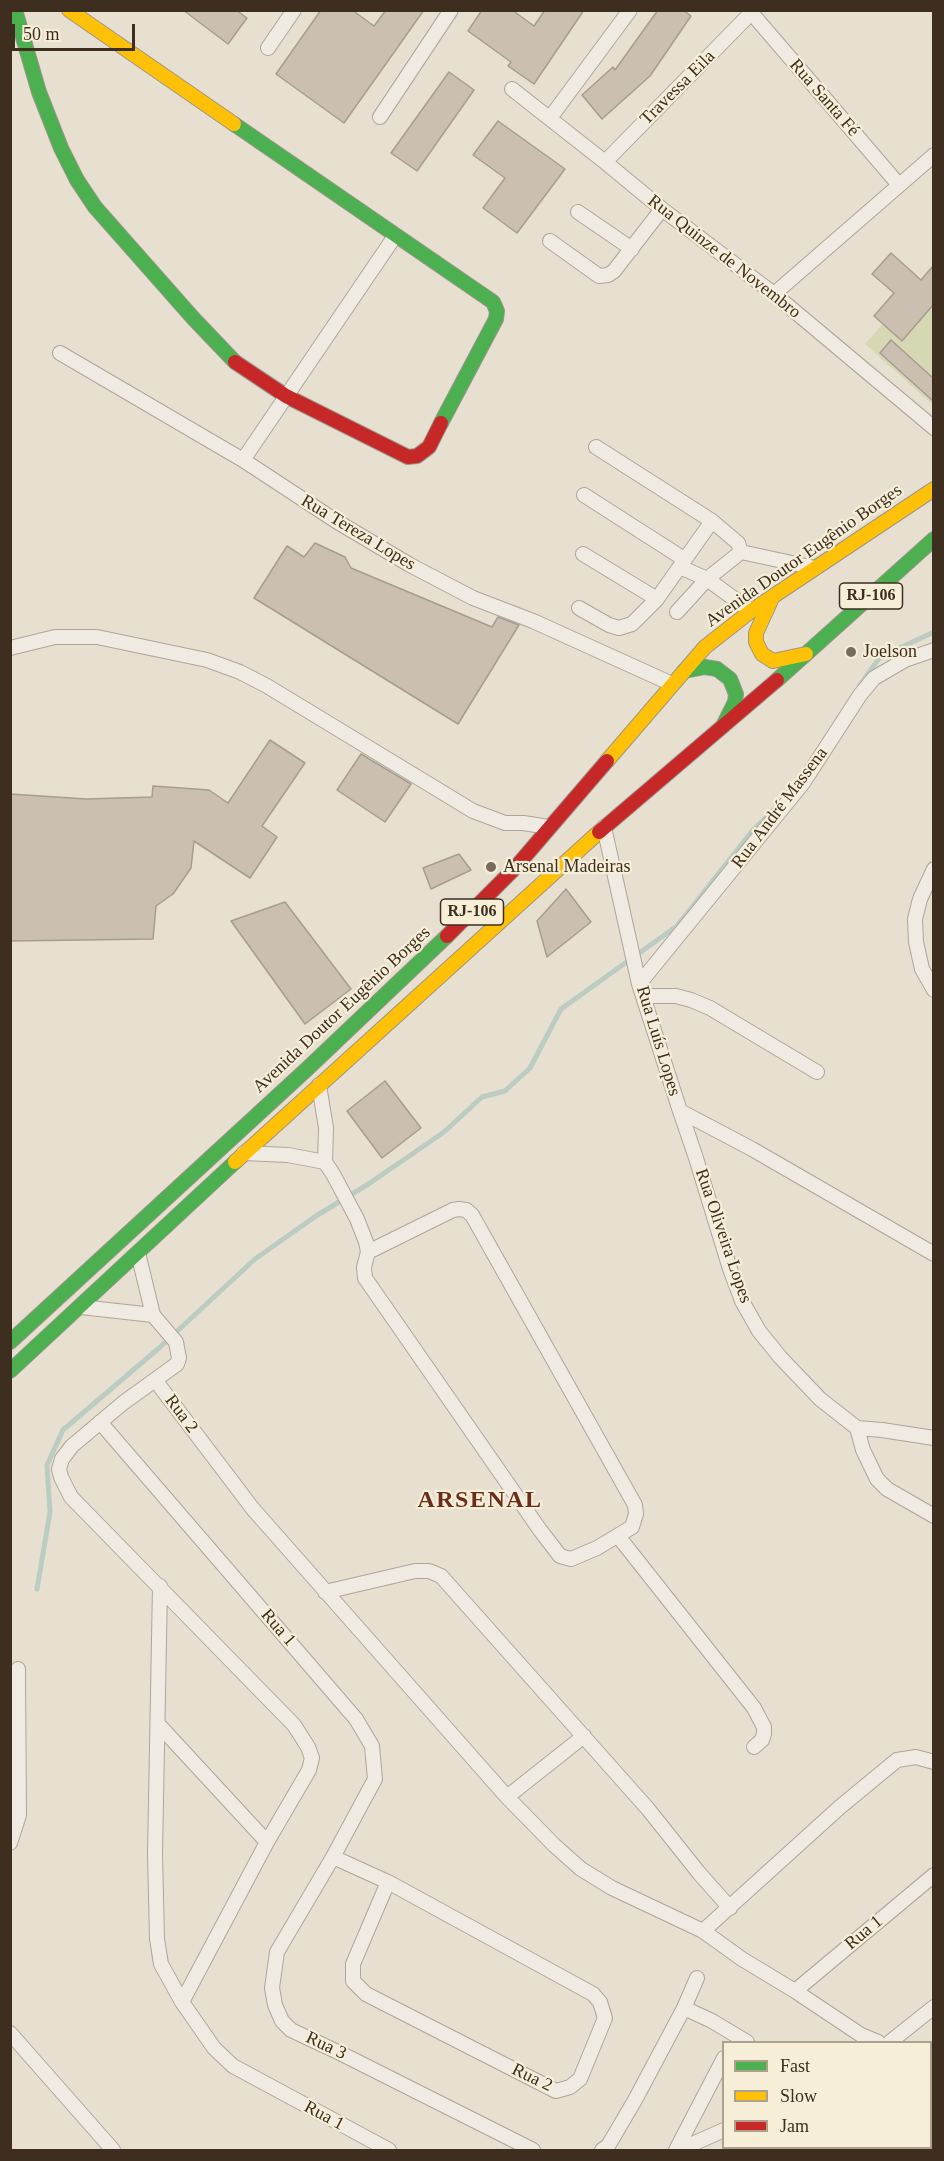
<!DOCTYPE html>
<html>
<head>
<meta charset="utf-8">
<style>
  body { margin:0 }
  #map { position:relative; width:944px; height:2161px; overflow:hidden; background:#e7e0d1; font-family:Georgia,serif }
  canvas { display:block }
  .frame { position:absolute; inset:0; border:12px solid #3d2e20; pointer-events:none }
  .legend { position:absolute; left:722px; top:2041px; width:210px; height:108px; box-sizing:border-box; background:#f7eed8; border:2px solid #ada18e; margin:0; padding:8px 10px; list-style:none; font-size:18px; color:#3d2e20 }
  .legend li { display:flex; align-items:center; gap:12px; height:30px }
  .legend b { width:30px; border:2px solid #ada18e }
  .scale { position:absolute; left:12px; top:24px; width:123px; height:27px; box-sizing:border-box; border:3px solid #3d2e20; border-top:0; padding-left:8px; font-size:18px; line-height:21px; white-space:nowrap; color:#3d2e20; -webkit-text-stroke:4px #f7eed8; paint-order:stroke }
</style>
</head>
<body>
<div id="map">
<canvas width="944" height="2161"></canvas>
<div class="frame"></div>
<ul class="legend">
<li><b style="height:8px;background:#4caf50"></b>Fast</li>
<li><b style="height:8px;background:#ffc107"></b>Slow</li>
<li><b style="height:8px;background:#c62828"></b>Jam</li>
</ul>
<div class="scale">50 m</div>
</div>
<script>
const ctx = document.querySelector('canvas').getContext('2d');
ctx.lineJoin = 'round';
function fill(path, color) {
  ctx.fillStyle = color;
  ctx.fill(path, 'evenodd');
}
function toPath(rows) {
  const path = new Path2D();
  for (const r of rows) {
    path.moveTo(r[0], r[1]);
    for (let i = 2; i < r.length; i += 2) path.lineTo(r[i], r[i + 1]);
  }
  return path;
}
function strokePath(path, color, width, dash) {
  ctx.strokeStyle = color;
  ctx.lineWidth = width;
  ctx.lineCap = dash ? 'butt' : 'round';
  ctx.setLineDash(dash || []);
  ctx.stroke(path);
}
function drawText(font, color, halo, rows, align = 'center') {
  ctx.font = font + ' Georgia,serif';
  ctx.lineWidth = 4.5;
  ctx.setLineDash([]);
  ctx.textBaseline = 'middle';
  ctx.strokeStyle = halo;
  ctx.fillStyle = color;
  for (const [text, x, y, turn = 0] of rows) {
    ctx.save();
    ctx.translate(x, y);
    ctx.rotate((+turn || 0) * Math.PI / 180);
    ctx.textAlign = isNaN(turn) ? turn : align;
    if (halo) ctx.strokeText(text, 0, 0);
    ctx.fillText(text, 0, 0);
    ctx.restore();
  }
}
fill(toPath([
  [924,277,933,285,933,405,865,344]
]), '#d6d7b3');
strokePath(toPath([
  [860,685,880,657,934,632],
  [37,1589,50,1512,47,1465,63,1430,159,1348,255,1259,316,1216,370,1183,444,1132,482,1097,505,1091,530,1068,561,1009,677,926,753,830,773,811]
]), '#bcccc2', 5);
const building = toPath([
  [183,10,236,10,247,18,228,44,183,10],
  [321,10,352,10,374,26,386,10,424,10,344,123,276,74,321,10],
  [482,10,512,10,534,26,545,10,584,10,534,84,508,66,511,62,468,31,482,10],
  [658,10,683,10,691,16,650,76,602,119,582,95,613,67,615,70,658,10],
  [449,72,474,90,417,171,391,153,449,72],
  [498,121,565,169,517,233,483,208,505,178,473,155,498,121],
  [891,253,921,280,933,266,933,305,902,341,874,316,894,293,872,274,891,253],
  [891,340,933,378,933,401,880,353,891,340],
  [315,543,345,557,351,568,492,627,498,617,519,625,458,724,254,598,287,546,304,557,315,543],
  [270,740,305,763,262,826,277,837,250,878,194,841,191,868,173,894,156,906,153,939,10,941,10,794,86,799,152,797,153,786,209,790,228,803,270,740],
  [361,754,411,784,385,822,337,790,361,754],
  [459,854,471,870,431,889,423,868,459,854],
  [566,889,591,922,547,957,537,921,566,889],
  [285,902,351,989,305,1024,231,921,285,902],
  [385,1081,421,1128,382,1158,347,1111,385,1081]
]);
fill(building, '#cbbfb2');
strokePath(building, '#a89c90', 1.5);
const street = toPath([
  [749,10,899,185],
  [268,48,294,10],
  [512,89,605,162,662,209,774,294,934,428],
  [380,117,451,10],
  [550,118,630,10],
  [605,162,751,13],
  [578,212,632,249],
  [550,241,599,276,608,275,614,271,662,209],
  [774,294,934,155],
  [60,353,243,460,336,521,410,565,473,598,533,621,672,684],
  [596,447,712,521,738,543,741,552,707,579,677,612],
  [243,460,395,236],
  [584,495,684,559],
  [741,552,815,568],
  [583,554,657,599],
  [680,567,707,579,751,611],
  [579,608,609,625,619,628,632,624,657,599,712,521],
  [10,648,55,637,97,637,207,660,240,672,267,686,473,811,505,823,523,823,549,827],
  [604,827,639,984,680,1111,752,1149,934,1254],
  [934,869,920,899,915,919,916,942,922,969,934,990],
  [639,984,803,783,860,695,874,678,905,660,934,650],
  [643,996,676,996,691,1000,710,1008,817,1072],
  [319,1085,326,1128,325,1162,333,1174,357,1219,366,1242,368,1252,364,1267,365,1278,540,1530,560,1556,571,1559,597,1548,632,1527,636,1514,635,1505,472,1215,466,1210,459,1209,453,1210,368,1252],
  [680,1111,696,1158,730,1269,742,1301,759,1331,780,1357,820,1399,857,1428],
  [244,1153,288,1155,325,1162],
  [138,1253,153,1315,176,1342,179,1358,177,1364,123,1403,72,1446,62,1459,59,1469,61,1477,71,1497,294,1725,308,1747,312,1758,309,1770,267,1842,182,2002],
  [81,1307,153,1315],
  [155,1380,253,1509,507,1797,554,1845,581,1869,612,1888,703,1931,742,1959,795,1991,861,2035,878,2042],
  [100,1422,356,1719,372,1746,375,1779,333,1857,277,1952,272,1988,275,2005,282,2021,291,2030,340,2053,533,2150],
  [934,1438,882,1430,857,1428,863,1450,877,1479,887,1489,934,1516],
  [618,1536,754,1708,764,1727,764,1734,762,1740,754,1747],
  [160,1586,155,1854,157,1939,161,1964,182,2002,214,2048,233,2066,389,2150],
  [325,1592,415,1571,429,1571,441,1576,648,1809,699,1873,730,1908],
  [158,1724,267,1842],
  [507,1797,584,1736],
  [10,1843,19,1815,18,1669],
  [333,1857,388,1882,593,1994,600,2002,605,2018,580,2079,570,2087,556,2091,366,1994,353,1981,353,1964,388,1882],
  [703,1931,840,1807,897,1760,916,1757,934,1762],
  [795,1991,934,1875],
  [684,2008,712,2021,747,2042],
  [10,2033,113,2150],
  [890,2042,934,2007],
  [930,2137,934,2134],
  [915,2148,918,2150],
  [602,2150,608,2146,635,2100,684,2008,697,1978],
  [676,2150,724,2058],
  [679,2150,724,2130],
  [826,2150,833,2148]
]);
const fast = toPath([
  [15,10,39,92,61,148,77,180,95,207,193,318,235,362],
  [234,124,493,302,497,311,496,319,441,423],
  [684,671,705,667,717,669,730,679,736,694,735,702,723,726],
  [777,680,934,539],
  [10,1342,307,1069,447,936],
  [10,1371,235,1162]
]);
const slow = toPath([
  [69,10,234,124],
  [772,598,756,633,756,642,762,654,773,661,806,654],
  [607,761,705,647,751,611,934,489],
  [235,1162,599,832]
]);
const jam = toPath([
  [235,362,286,396,408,457,417,456,429,447,441,423],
  [599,832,777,680],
  [447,936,515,868,607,761]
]);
strokePath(street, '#ada599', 16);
strokePath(fast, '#9c958a', 16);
strokePath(slow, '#9c958a', 16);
strokePath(jam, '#9c958a', 16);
strokePath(street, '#efebe3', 14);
strokePath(fast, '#4caf50', 14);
strokePath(slow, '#ffc107', 14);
strokePath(jam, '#c62828', 14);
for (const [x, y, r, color] of [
  [851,652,6,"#786c5e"],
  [491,867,6,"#786c5e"]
]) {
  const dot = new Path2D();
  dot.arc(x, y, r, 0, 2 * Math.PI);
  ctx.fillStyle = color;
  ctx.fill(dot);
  strokePath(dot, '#f7eed8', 2);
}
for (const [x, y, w] of [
  [871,596,63],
  [472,912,63]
]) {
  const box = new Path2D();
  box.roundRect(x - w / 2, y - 13, w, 26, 4.5);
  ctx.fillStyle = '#f7eed8';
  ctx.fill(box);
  strokePath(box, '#3d2e20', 1.5);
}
drawText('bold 16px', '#3d2e20', null, [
  ["RJ-106",871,596],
  ["RJ-106",472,912]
]);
drawText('18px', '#3d2e20', '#f7eed8', [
  ["Travessa Eila",678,88,-45],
  ["Rua Santa Fé",824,98,49],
  ["Rua Quinze de Novembro",724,257,38],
  ["Rua Tereza Lopes",358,533,31],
  ["Avenida Doutor Eugênio Borges",804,556,-35],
  ["Rua André Massena",780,808,-53],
  ["Avenida Doutor Eugênio Borges",342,1010,-43],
  ["Rua Luís Lopes",658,1041,73],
  ["Rua Oliveira Lopes",723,1236,71],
  ["Rua 2",181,1414,53],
  ["Rua 1",278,1628,49],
  ["Rua 1",864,1933,-40],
  ["Rua 3",326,2046,25],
  ["Rua 2",532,2078,26],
  ["Rua 1",324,2116,28]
]);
drawText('18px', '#3d2e20', '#f7eed8', [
  ["Joelson",863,652],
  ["Arsenal Madeiras",503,867]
], 'left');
ctx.letterSpacing = '1.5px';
drawText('bold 24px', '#6b2e1e', '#f7eed8', [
  ["ARSENAL",480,1501]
]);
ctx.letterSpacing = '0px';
</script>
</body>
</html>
